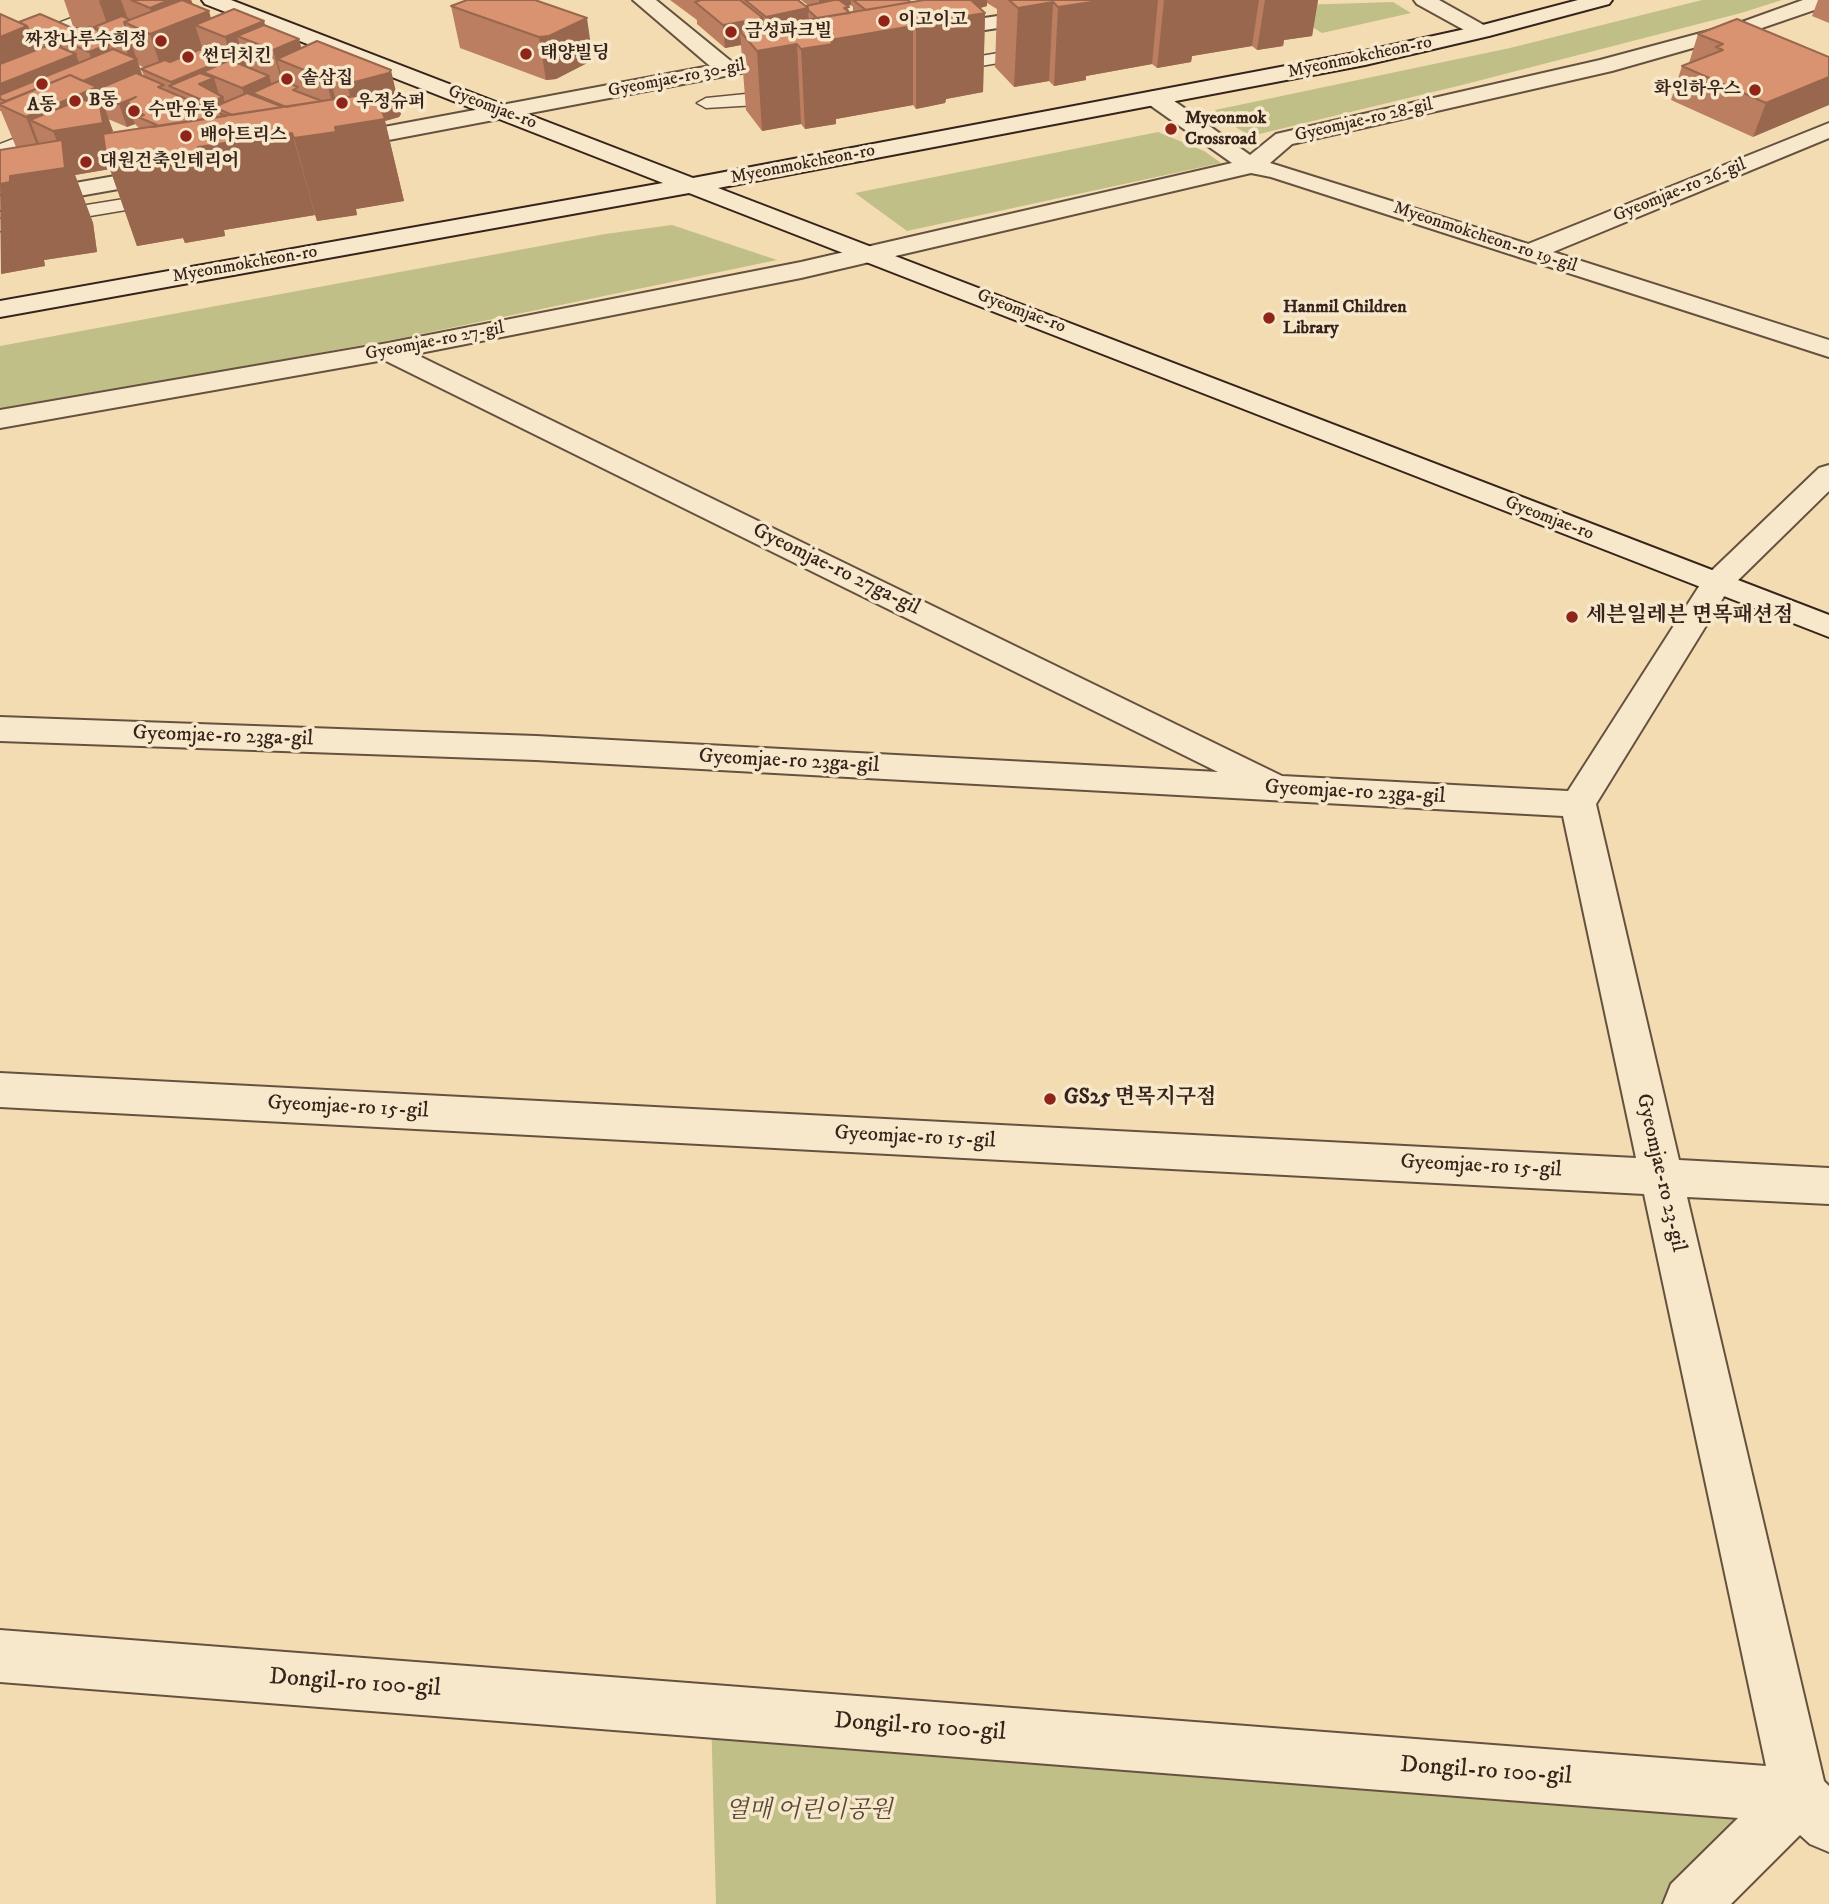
<!DOCTYPE html>
<html>
<head>
<meta charset="utf-8">
<style>
  body { margin:0 }
  canvas { display:block; background:#f3dcb1 }
</style>
</head>
<body>
<canvas width="1829" height="1904"></canvas>
<script>
const ctx = document.querySelector('canvas').getContext('2d');
ctx.lineJoin = 'round';
function fill(path, color) {
  ctx.fillStyle = color;
  ctx.fill(path, 'evenodd');
}
function toPath(rows) {
  const path = new Path2D();
  for (const r of rows) {
    path.moveTo(r[0], r[1]);
    for (let i = 2; i < r.length; i += 2) path.lineTo(r[i], r[i + 1]);
  }
  return path;
}
function strokePath(path, color, width, dash) {
  ctx.strokeStyle = color;
  ctx.lineWidth = width;
  ctx.lineCap = dash ? 'butt' : 'round';
  ctx.setLineDash(dash || []);
  ctx.stroke(path);
}
function drawText(font, color, halo, rows, align = 'center') {
  ctx.font = font + ' "IM FELL DW Pica","Noto Serif KR",serif';
  ctx.lineWidth = 7;
  ctx.setLineDash([]);
  ctx.textBaseline = 'middle';
  ctx.strokeStyle = halo;
  ctx.fillStyle = color;
  for (const [text, x, y, turn = 0] of rows) {
    ctx.save();
    ctx.translate(x, y);
    ctx.rotate((+turn || 0) * Math.PI / 180);
    ctx.textAlign = isNaN(turn) ? turn : align;
    if (halo) ctx.strokeText(text, 0, 0);
    ctx.fillText(text, 0, 0);
    ctx.restore();
  }
}
fill(toPath([
  [1702,0,1782,0,1741,13,1462,85,1251,136,1225,121,1215,110,1510,48],
  [1393,2,1411,13,1322,33,1284,10,1298,5],
  [1158,132,1204,151,1221,163,907,231,855,193],
  [672,225,777,260,402,338,0,410,0,346,605,234],
  [711,1712,1800,1796,1691,1904,716,1904]
]), '#c0bf88');
const service = toPath([
  [119,0,141,0,139,3,0,56,0,45,119,0],
  [1034,47,1040,48,1042,52,1040,56,945,72,937,67,945,62,1034,47],
  [786,90,795,95,792,99,757,105,706,108,697,103,706,98,786,90],
  [52,124,61,129,58,133,0,155,0,144,52,124],
  [161,193,168,195,170,199,168,203,0,231,0,219,161,193]
]);
const minor = toPath([
  [633,0,656,0,732,62,793,51,801,52,804,57,801,62,793,63,336,150,328,148,324,143,328,138,336,136,710,66,633,0],
  [1102,0,1153,0,1150,4,1143,6,932,38,925,36,921,32,925,28,932,26,1102,0],
  [1414,0,1439,0,1489,28,1493,32,1489,36,1475,36,1417,4,1414,0],
  [1803,0,1829,0,1829,5,1756,30,1612,71,1292,144,1270,163,1528,244,1829,123,1829,138,1553,252,1829,340,1829,357,1271,177,1251,173,801,278,415,354,1282,776,1568,791,1705,577,1819,468,1829,465,1829,491,1728,590,1596,804,1679,1160,1829,1168,1829,1204,1687,1197,1824,1781,1829,1786,1829,1852,1810,1844,1800,1835,1731,1904,1663,1904,1671,1884,1738,1818,0,1682,0,1630,1766,1766,1644,1194,0,1107,0,1073,1636,1158,1563,816,536,760,0,741,0,717,536,736,1218,772,384,360,0,428,0,410,388,343,801,262,1232,163,1147,103,1144,98,1147,93,1155,91,1163,93,1250,155,1276,134,1600,60,1742,22,1803,0],
  [167,167,175,169,179,174,175,179,0,210,0,196,167,167]
]);
const secondary = toPath([
  [202,0,231,0,693,178,1365,51,1479,26,1578,0,1612,0,1609,4,1489,36,1365,65,718,188,1829,615,1829,637,689,193,0,317,0,301,663,183,205,4,202,0]
]);
strokePath(service, '#665140', 3);
strokePath(minor, '#665140', 4);
strokePath(secondary, '#37231b', 4);
fill(service, '#f7e8cc');
fill(minor, '#f7e8cc');
fill(secondary, '#f7e8cc');
fill(toPath([
  [64,0,191,0,193,4,211,18,265,26,299,39,301,48,401,114,399,117,385,121,404,201,356,209,357,215,317,221,315,215,224,230,225,236,185,243,183,238,137,246,110,169,75,175,93,223,97,252,44,260,45,266,1,274,16,147,1,111,0,111,0,14,19,22,77,30,78,32,83,30,73,26],
  [139,65,145,68,141,69,144,76,142,75],
  [108,119,127,127,135,124,140,129,110,133,113,131],
  [467,0,593,60,556,79,546,80,460,48,451,6],
  [670,0,798,0,806,6,809,6,801,0,907,0,911,2,923,0,1318,0,1312,36,1284,40,1283,46,1257,50,1252,46,1192,56,1191,62,1157,68,1152,64,1086,76,1086,80,1054,86,1049,81,1014,87,995,67,997,9,987,3,987,6,980,8,985,13,983,92,946,99,945,103,916,109,913,105,836,119,836,124,805,129,801,124,762,131,746,110,741,45,725,48,697,24,697,20],
  [851,5,853,7,853,12,850,13,847,6],
  [1818,0,1829,0,1829,23,1812,16],
  [1698,34,1829,57,1753,137,1671,100,1682,66,1689,63]
]), '#bb7e60');
fill(toPath([
  [101,0,121,0,129,22,124,22,111,34,99,1],
  [169,0,191,0,196,16,209,11,215,33,195,25,206,60,164,77,150,34,157,31,150,8],
  [819,0,851,0,851,5,819,13],
  [956,0,987,0,987,6,955,15],
  [1054,0,1053,3,1049,81,1014,87,1018,8],
  [1087,0,1158,0,1152,64,1086,76,1086,80,1054,86,1058,7],
  [1164,0,1259,0,1252,46,1192,56,1191,62,1157,68],
  [1265,0,1318,0,1312,36,1284,40,1283,46,1257,50],
  [808,8,809,30,767,40,766,17],
  [985,13,983,92,946,99,945,103,916,109,916,29,943,20],
  [587,18,593,60,556,79,546,80,539,37],
  [763,18,764,41,740,31,741,45,725,48,723,25],
  [264,21,272,50,237,36,249,75,237,80,225,37],
  [27,26,43,67,51,64,44,43,77,30,84,50,60,39,66,58,76,54,84,77,0,99,0,37],
  [913,26,913,105,836,119,836,124,805,129,801,49,830,40],
  [104,33,117,67,97,75,89,52,93,37],
  [129,37,145,83,100,95,113,131,109,133,116,150,198,147,215,123,209,103,173,88,171,82,226,59,232,82,203,72,206,81,214,78,220,98,223,97,228,113,214,107,218,122,292,133,315,215,224,230,225,236,185,243,183,238,137,246,110,169,75,175,93,223,97,252,44,260,45,266,1,274,0,184,10,176,64,159,53,131,30,120,45,160,43,161,26,117,19,108,130,62,123,39],
  [299,39,307,71,277,59,286,93,285,94,273,50],
  [797,44,801,124,762,131,757,51],
  [391,70,401,114,399,117,385,121,404,201,356,209,357,215,317,221,294,138,335,127,357,123,347,84],
  [269,76,276,99,252,93,257,108,249,111,242,88],
  [330,77,341,121,337,123,326,79],
  [1829,77,1829,105,1753,137,1766,103],
  [136,97,127,102,135,124,127,127,119,104]
]), '#98674e');
const building = toPath([
  [131,0,169,0,150,8,131,0],
  [182,0,209,11,150,34,124,22,182,0],
  [467,0,535,0,587,18,549,36,539,37,451,6,467,0],
  [701,0,740,0,763,18,723,25,695,2,701,0],
  [745,0,798,0,808,8,766,17,745,0],
  [834,0,839,0,849,7,844,8,850,13,817,18,808,10,808,8,806,6,834,0],
  [853,0,907,0,911,2,866,10,853,0],
  [924,0,971,0,985,13,943,20,947,24,916,29,913,26,830,40,833,44,801,49,797,44,757,51,740,31,924,0],
  [1009,0,1090,0,1092,2,1058,7,1053,2,1018,8,1009,0],
  [234,9,264,21,225,37,195,25,234,9],
  [0,14,27,26,0,37,0,14],
  [40,14,77,30,44,43,32,38,27,26,19,22,40,14],
  [122,16,130,20,124,22,129,37,123,39,94,27,122,16],
  [1737,19,1829,57,1829,77,1766,103,1682,66,1723,50,1716,47,1723,44,1698,34,1737,19],
  [264,25,299,39,273,50,237,36,264,25],
  [90,27,104,33,93,37,109,44,89,52,60,39,90,27],
  [317,41,391,70,389,73,347,84,330,77,326,79,277,59,317,41],
  [52,44,76,54,0,84,0,64,52,44],
  [113,49,137,59,83,81,70,75,6,101,0,99,0,95,113,49],
  [201,49,226,59,171,82,141,69,165,60,170,62,201,49],
  [230,60,269,76,242,88,203,72,230,60],
  [136,73,164,85,158,87,226,116,153,127,157,125,138,117,144,115,138,112,142,111,127,102,136,97,119,104,100,95,98,89,136,73],
  [200,73,214,78,199,84,223,97,209,103,169,86,200,73],
  [70,75,97,87,26,117,0,105,0,104,70,75],
  [281,80,298,87,293,90,322,101,286,107,252,93,281,80],
  [247,93,283,107,232,115,214,107,247,93],
  [375,93,385,119,335,127,336,132,294,138,292,133,198,147,199,153,157,159,156,155,107,162,103,134,375,93],
  [82,99,100,106,103,123,53,131,30,120,82,99],
  [62,140,65,168,10,176,10,182,0,184,0,150,62,140]
]);
fill(building, '#d99370');
strokePath(building, '#98674e', 2);
for (const [x, y, r, color] of [
  [884,21,7,"#8f2418"],
  [731,32,7,"#8f2418"],
  [161,41,7,"#8f2418"],
  [526,54,7,"#8f2418"],
  [188,57,7,"#8f2418"],
  [287,79,7,"#8f2418"],
  [42,84,7,"#8f2418"],
  [1755,90,7,"#8f2418"],
  [75,101,7,"#8f2418"],
  [342,103,7,"#8f2418"],
  [134,111,7,"#8f2418"],
  [1171,129,7,"#8f2418"],
  [186,136,7,"#8f2418"],
  [86,162,7,"#8f2418"],
  [1269,318,7,"#8f2418"],
  [1572,617,7,"#8f2418"],
  [1050,1099,7,"#8f2418"]
]) {
  const dot = new Path2D();
  dot.arc(x, y, r, 0, 2 * Math.PI);
  ctx.fillStyle = color;
  ctx.fill(dot);
  strokePath(dot, '#f7e8cc', 2.5);
}
drawText('bold 18px', '#37231b', '#f7e8cc', [
  ["이고이고",898,21],
  ["금성파크빌",745,32],
  ["짜장나루수희정",147,41,"right"],
  ["태양빌딩",540,54],
  ["썬더치킨",202,57],
  ["솥삼집",301,79],
  ["화인하우스",1741,90,"right"],
  ["B동",89,101],
  ["우정슈퍼",356,103],
  ["A동",42,106,"center"],
  ["수만유통",148,111],
  ["Myeonmok",1185,119],
  ["Crossroad",1185,140],
  ["배아트리스",200,136],
  ["대원건축인테리어",100,162],
  ["Hanmil Children",1283,308],
  ["Library",1283,329]
], 'left');
drawText('18px', '#37231b', '#f7e8cc', [
  ["Myeonmokcheon-ro",1360,58,-12],
  ["Gyeomjae-ro 30-gil",677,79,-11],
  ["Gyeomjae-ro",492,108,21],
  ["Gyeomjae-ro 28-gil",1364,121,-13],
  ["Myeonmokcheon-ro",803,165,-11],
  ["Gyeomjae-ro 26-gil",1680,191,-22],
  ["Myeonmokcheon-ro 19-gil",1485,238,18],
  ["Myeonmokcheon-ro",245,265,-10],
  ["Gyeomjae-ro",1021,312,21],
  ["Gyeomjae-ro 27-gil",435,342,-11],
  ["Gyeomjae-ro",1549,519,21]
]);
drawText('21px', '#37231b', '#f7e8cc', [
  ["Gyeomjae-ro 27ga-gil",836,570,26],
  ["Gyeomjae-ro 23ga-gil",223,737,2],
  ["Gyeomjae-ro 23ga-gil",789,762,3],
  ["Gyeomjae-ro 23ga-gil",1355,793,3],
  ["Gyeomjae-ro 15-gil",348,1108,3],
  ["Gyeomjae-ro 15-gil",915,1138,3],
  ["Gyeomjae-ro 15-gil",1481,1167,3],
  ["Gyeomjae-ro 23-gil",1660,1173,77]
]);
drawText('bold 21px', '#37231b', '#f7e8cc', [
  ["세븐일레븐 면목패션점",1586,617],
  ["GS25 면목지구점",1064,1099]
], 'left');
drawText('24px', '#37231b', '#f7e8cc', [
  ["Dongil-ro 100-gil",355,1684,4],
  ["Dongil-ro 100-gil",920,1728,4],
  ["Dongil-ro 100-gil",1486,1772,4]
]);
drawText('italic 24px', '#594a36', '#f7e8cc', [
  ["열매 어린이공원",809,1812]
]);
</script>
</body>
</html>
